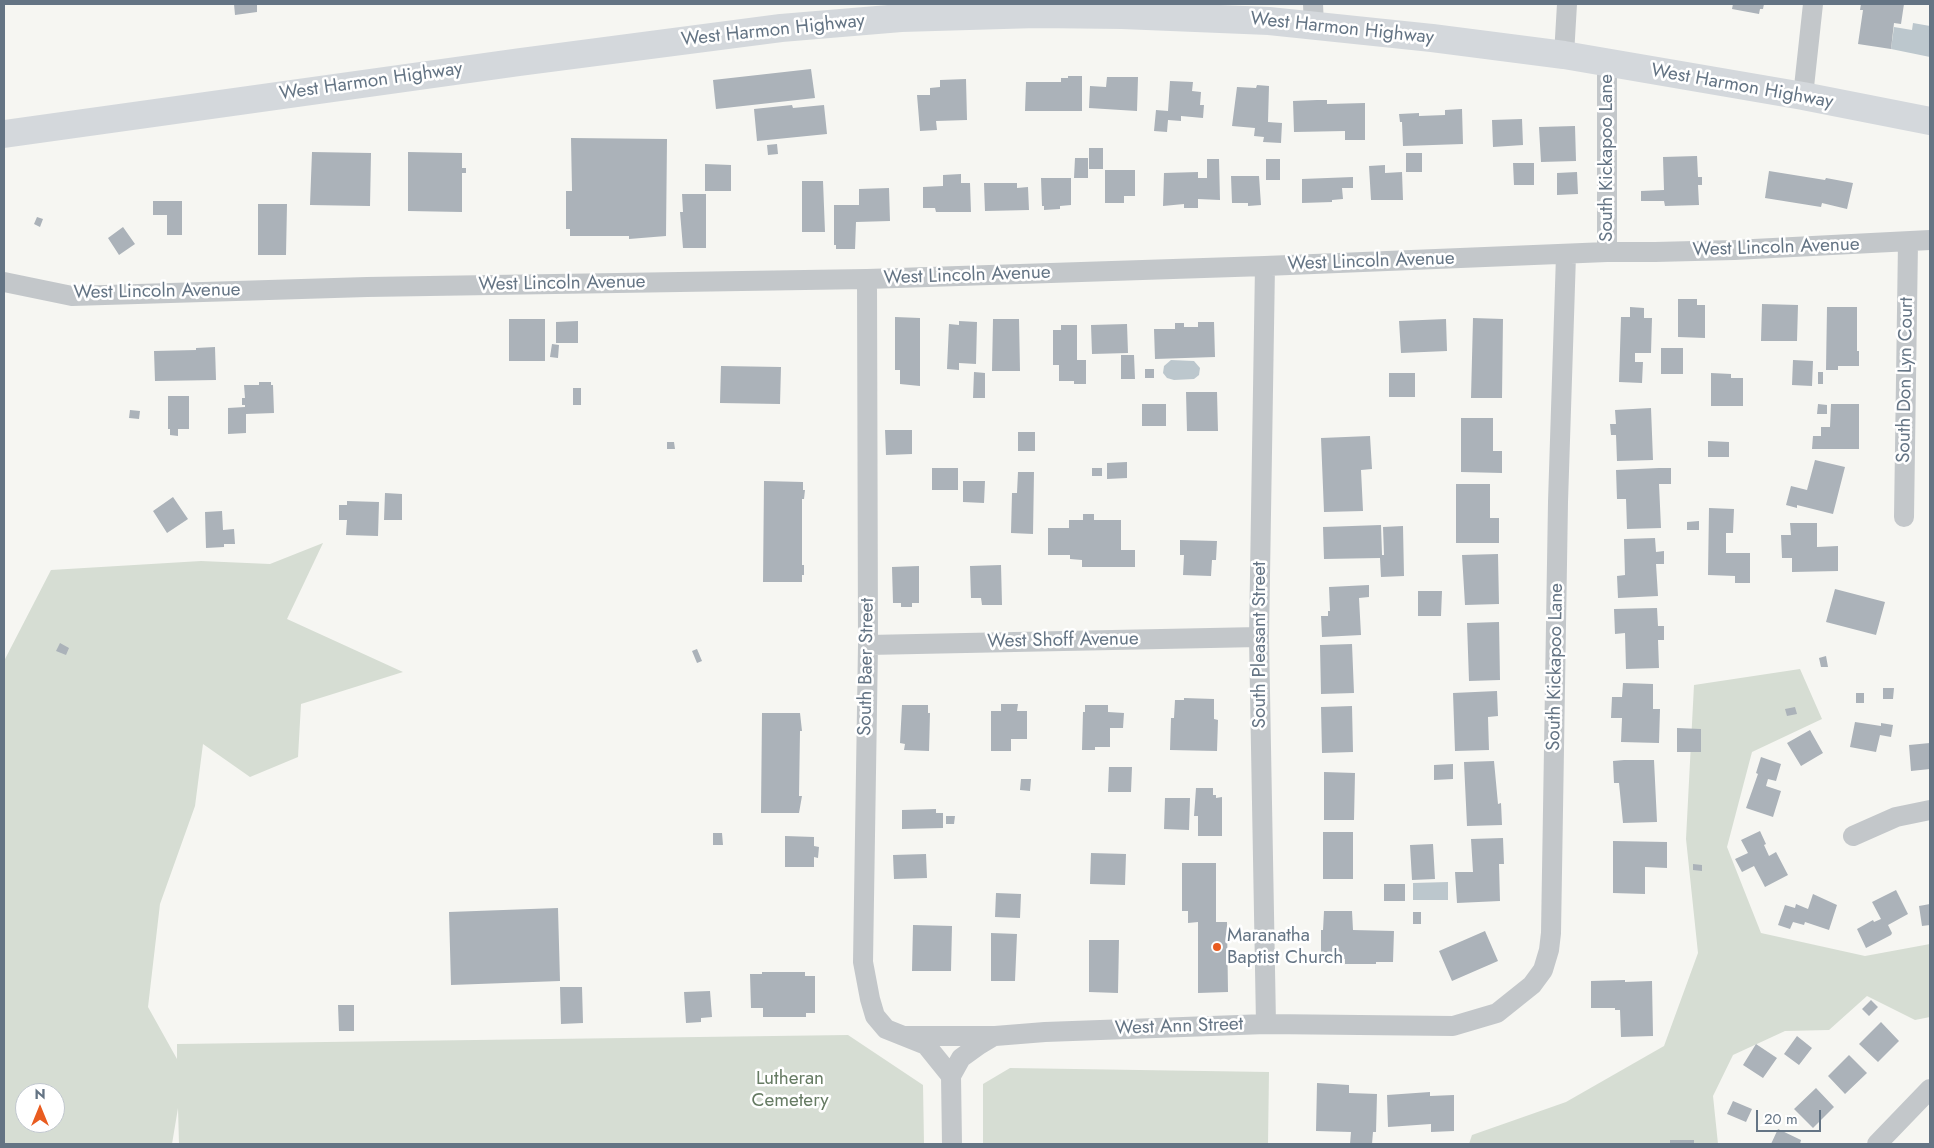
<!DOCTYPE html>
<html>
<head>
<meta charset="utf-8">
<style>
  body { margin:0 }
  #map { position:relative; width:1934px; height:1148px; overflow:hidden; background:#f6f6f2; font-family:Jost,sans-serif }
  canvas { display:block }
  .frame { position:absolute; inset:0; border:5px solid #647484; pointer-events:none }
  .north { position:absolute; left:15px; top:1083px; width:50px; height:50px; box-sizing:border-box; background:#fff; border:1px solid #c1c7ce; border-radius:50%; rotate:0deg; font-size:14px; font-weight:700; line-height:20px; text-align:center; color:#647484 }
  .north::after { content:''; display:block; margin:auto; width:18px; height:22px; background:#e95c20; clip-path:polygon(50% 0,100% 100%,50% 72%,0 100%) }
  .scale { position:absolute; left:1756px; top:1110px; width:65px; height:22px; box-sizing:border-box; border:2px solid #647484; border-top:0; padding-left:6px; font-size:15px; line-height:18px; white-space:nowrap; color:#647484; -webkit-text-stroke:4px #fff; paint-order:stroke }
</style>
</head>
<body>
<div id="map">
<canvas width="1934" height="1148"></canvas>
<div class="frame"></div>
<div class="north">N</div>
<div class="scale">20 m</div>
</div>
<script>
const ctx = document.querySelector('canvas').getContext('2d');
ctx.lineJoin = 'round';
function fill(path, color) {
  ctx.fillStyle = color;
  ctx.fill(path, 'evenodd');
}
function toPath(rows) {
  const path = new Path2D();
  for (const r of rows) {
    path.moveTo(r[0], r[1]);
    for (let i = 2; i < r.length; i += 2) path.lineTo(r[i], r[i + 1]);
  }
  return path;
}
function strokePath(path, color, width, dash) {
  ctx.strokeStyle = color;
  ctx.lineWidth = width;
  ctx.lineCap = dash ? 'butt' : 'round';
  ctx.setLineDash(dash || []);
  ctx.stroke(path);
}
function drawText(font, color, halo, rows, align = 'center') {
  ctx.font = font + ' Jost,sans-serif';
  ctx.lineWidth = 5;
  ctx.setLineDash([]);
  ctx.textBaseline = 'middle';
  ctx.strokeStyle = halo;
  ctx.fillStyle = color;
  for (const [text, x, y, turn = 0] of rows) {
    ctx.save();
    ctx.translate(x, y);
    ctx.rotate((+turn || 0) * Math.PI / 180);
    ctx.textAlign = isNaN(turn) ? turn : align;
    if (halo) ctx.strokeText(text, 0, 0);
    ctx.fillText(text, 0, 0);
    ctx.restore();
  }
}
fill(toPath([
  [323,543,287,619,403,672,301,704,298,757,250,777,203,744,195,806,160,904,148,1007,177,1059,177,1044,848,1035,923,1085,924,1144,179,1144,178,1108,172,1144,4,1144,4,661,51,570,201,561,270,564],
  [25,1093,55,1093,55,1123,25,1123],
  [1800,669,1822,719,1752,752,1727,847,1761,933,1865,956,1930,944,1930,1017,1915,1020,1867,996,1829,1030,1785,1031,1733,1055,1713,1096,1718,1144,1469,1144,1472,1135,1566,1102,1664,1046,1698,953,1686,839,1694,685],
  [1010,1068,1269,1072,1268,1144,983,1144,983,1084]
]), '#d6ddd3');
fill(toPath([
  [1913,23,1930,26,1930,57,1891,49,1894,27,1912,30],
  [1171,360,1194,361,1200,368,1199,375,1194,379,1174,380,1167,378,1163,373,1164,366],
  [1448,882,1448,900,1413,900,1413,883]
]), '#bcc7cd');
fill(toPath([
  [234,4,257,4,257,12,235,15],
  [1733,4,1764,4,1763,9,1760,9,1759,14,1732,9],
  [1861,4,1904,4,1901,24,1894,23,1891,49,1858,44,1863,10,1860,10],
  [811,69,815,98,716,109,713,80],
  [1068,76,1082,76,1082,111,1025,111,1026,82,1061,82,1061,78,1068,78],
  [1107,77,1138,77,1137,111,1089,108,1090,86,1106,87],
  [966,79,967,120,936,121,937,130,920,131,917,95,930,95,930,88,940,87,940,80],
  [1170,81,1193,82,1192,91,1201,92,1200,105,1204,105,1203,118,1181,116,1181,121,1168,120,1167,132,1154,131,1156,110,1168,111],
  [1257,85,1269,86,1268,122,1282,123,1281,143,1263,142,1264,137,1254,136,1255,128,1232,126,1237,87,1256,88],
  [1317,100,1327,100,1327,104,1365,103,1365,140,1345,140,1345,131,1294,132,1293,101],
  [792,105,793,108,824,105,827,134,757,141,754,109],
  [1462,109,1463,144,1403,146,1402,122,1400,122,1399,114,1419,113,1419,116,1445,115,1445,110],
  [1522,119,1523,145,1493,147,1492,120],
  [1575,126,1576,161,1541,162,1539,127],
  [571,138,667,139,666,236,629,239,629,236,570,236,570,229,566,229,566,191,572,191],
  [777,144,778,154,768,155,767,145],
  [1089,148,1103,148,1103,169,1089,169],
  [312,152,371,153,370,206,310,205],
  [408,152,462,153,462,168,466,168,466,173,462,173,462,212,408,211],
  [1406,153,1422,153,1422,172,1406,172],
  [1697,156,1698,177,1702,177,1702,185,1698,185,1699,205,1665,206,1664,201,1641,201,1641,191,1664,190,1663,157],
  [1075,158,1088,158,1088,178,1074,178],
  [1207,159,1219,159,1220,200,1198,199,1198,208,1184,208,1184,204,1163,206,1164,173,1198,172,1198,178,1207,178],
  [1266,159,1280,159,1280,180,1266,180],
  [1513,163,1534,163,1534,185,1514,185],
  [705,164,731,165,731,191,705,191],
  [1385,165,1385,173,1402,172,1403,200,1371,200,1369,166],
  [1105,170,1135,170,1135,196,1124,196,1124,203,1105,203],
  [1769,171,1825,180,1826,178,1853,183,1847,209,1822,203,1821,207,1765,198],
  [1577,172,1578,194,1557,195,1557,173],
  [961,174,961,183,970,183,971,212,936,212,935,208,923,208,923,187,943,186,943,175],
  [1231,176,1259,176,1261,205,1248,206,1248,203,1232,203],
  [1353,177,1353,188,1342,188,1343,199,1332,200,1332,202,1302,203,1302,179],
  [1041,178,1071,178,1071,205,1060,206,1060,209,1044,210,1044,206,1042,206],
  [802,181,823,181,825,232,802,232],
  [984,183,1017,183,1017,188,1028,187,1029,210,985,211],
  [889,188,890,221,856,222,855,249,836,249,836,245,834,245,834,205,859,205,859,189],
  [682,194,706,194,706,248,683,248,680,212,683,212],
  [153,201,182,201,182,235,167,235,167,215,153,215],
  [258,204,287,204,286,255,258,255],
  [37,217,43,219,40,227,34,224],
  [123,227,135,244,119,255,108,238],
  [1678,299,1697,299,1697,305,1705,305,1705,338,1678,337],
  [1762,304,1798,305,1797,341,1761,341],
  [1630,307,1644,308,1644,318,1652,318,1651,353,1635,353,1635,362,1643,362,1642,383,1619,382,1621,317,1630,317],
  [1827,307,1857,307,1857,351,1859,351,1859,366,1838,366,1838,370,1826,370],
  [895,317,920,318,920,386,900,384,900,370,895,370],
  [1473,318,1503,319,1502,398,1471,398],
  [509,319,545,319,545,361,509,361],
  [993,319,1019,319,1020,371,992,371],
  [1446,319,1447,351,1401,353,1399,321],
  [578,321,578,343,556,343,556,322],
  [959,321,977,322,976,364,959,363,959,370,947,369,949,324,959,325],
  [1198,322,1214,322,1215,357,1155,359,1154,329,1175,329,1175,323,1184,323,1184,327,1198,327],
  [1127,324,1128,353,1092,354,1091,325],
  [1061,325,1077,325,1077,360,1086,360,1086,384,1074,384,1074,381,1059,381,1059,365,1053,365,1053,330,1061,330],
  [552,344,559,345,558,358,550,357],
  [215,347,216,380,155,381,154,351,196,350,196,348],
  [1661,348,1683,348,1683,374,1661,374],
  [1121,355,1134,355,1135,379,1121,379],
  [1793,360,1813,361,1812,386,1792,385],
  [721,366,781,367,780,404,720,403],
  [1145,369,1154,369,1154,378,1145,378],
  [974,372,985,373,985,398,973,398],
  [1818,372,1823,372,1823,384,1818,384],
  [1389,373,1415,373,1415,397,1389,397],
  [1711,373,1731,374,1731,378,1743,378,1743,406,1711,406],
  [259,382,271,382,271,385,273,385,274,413,246,414,246,433,228,434,228,408,245,407,245,405,242,405,242,398,245,398,244,385,259,385],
  [573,388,581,388,581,405,573,405],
  [1186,392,1217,392,1218,431,1187,431],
  [168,396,189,396,189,429,178,429,178,436,170,435,170,429,168,429],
  [1142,404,1166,404,1166,426,1142,426],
  [1818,404,1827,405,1827,414,1817,414],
  [1831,404,1859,404,1859,449,1812,449,1813,436,1821,436,1821,427,1830,427],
  [1651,408,1653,460,1617,461,1616,435,1611,435,1610,424,1616,424,1615,410],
  [130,410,140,411,139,419,129,418],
  [1461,418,1493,418,1493,451,1502,451,1502,473,1461,472],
  [885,430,912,430,912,454,886,455],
  [1018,432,1035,432,1035,451,1018,451],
  [1370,436,1372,469,1361,470,1363,511,1324,512,1321,438],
  [1708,441,1729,442,1729,457,1708,457],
  [667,442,674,442,675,449,667,449],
  [1815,460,1845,467,1833,514,1797,505,1797,508,1786,505,1791,486,1807,490],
  [1127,462,1127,478,1107,479,1107,463],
  [932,468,958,468,958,490,932,490],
  [1092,468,1102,468,1102,476,1092,476],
  [1659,468,1671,468,1671,484,1659,484,1661,528,1627,529,1626,499,1617,499,1616,470],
  [1018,472,1034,472,1033,534,1011,533,1012,493,1017,493],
  [764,481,803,482,803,490,805,490,804,499,802,499,802,565,804,565,804,575,802,575,802,582,763,582],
  [963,481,985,481,984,503,963,502],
  [1456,484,1490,484,1490,518,1499,518,1499,543,1456,543],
  [385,493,402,494,402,520,384,520],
  [173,497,188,519,167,533,153,511],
  [347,501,379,502,378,536,346,535,347,520,339,520,339,505,347,505],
  [1709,508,1734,509,1733,533,1726,533,1726,553,1750,553,1750,583,1735,583,1735,576,1708,575],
  [222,511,223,530,234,529,235,544,224,544,224,547,206,548,205,512],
  [1083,514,1094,514,1094,520,1121,520,1121,550,1135,550,1135,567,1082,567,1082,560,1070,559,1070,555,1048,555,1048,528,1069,528,1069,520,1083,520],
  [1699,521,1699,530,1687,530,1687,522],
  [1790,523,1817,523,1817,547,1838,546,1838,571,1792,572,1792,558,1782,558,1781,535,1791,535],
  [1381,525,1382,555,1384,555,1383,527,1403,526,1404,576,1381,577,1380,558,1324,559,1323,527],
  [1655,538,1656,552,1664,551,1664,564,1656,564,1658,596,1618,598,1617,576,1625,575,1624,539],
  [1180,540,1217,541,1216,560,1212,560,1211,576,1183,575,1184,555,1180,555],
  [1498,554,1499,604,1465,605,1462,555],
  [1001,565,1002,605,982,605,981,598,971,598,970,566],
  [919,566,919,603,912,603,912,607,901,607,901,603,893,603,892,567],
  [1369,585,1369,597,1359,598,1361,635,1322,637,1321,616,1328,616,1328,611,1330,611,1329,587],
  [1835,589,1885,602,1876,635,1826,622],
  [1418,591,1442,591,1441,616,1418,616],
  [1657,608,1658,626,1664,626,1664,640,1658,640,1659,668,1626,669,1625,633,1615,634,1614,609],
  [1499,622,1500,680,1469,681,1467,623],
  [60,643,69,648,66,655,56,651],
  [1352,644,1354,693,1321,694,1320,645],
  [697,649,702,661,697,663,692,651],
  [1826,656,1828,667,1821,667,1819,658],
  [1623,683,1653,684,1653,709,1660,709,1659,743,1621,742,1622,718,1611,718,1612,697,1622,697],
  [1883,688,1894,688,1893,699,1883,699],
  [1497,691,1498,716,1488,717,1489,750,1455,751,1453,693],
  [1856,693,1864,693,1864,703,1856,703],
  [1184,698,1214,699,1214,719,1218,720,1217,751,1170,750,1171,718,1174,718,1175,700,1184,700],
  [1001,704,1018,704,1017,711,1027,711,1027,739,1011,739,1011,751,991,751,991,711,1001,711],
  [902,705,928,705,928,713,930,713,929,751,904,750,905,744,900,743],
  [1085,705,1108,705,1108,712,1124,713,1123,728,1110,728,1110,747,1095,747,1095,750,1082,750,1083,712,1085,712],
  [1352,706,1353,752,1322,753,1321,707],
  [1795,707,1797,714,1787,716,1785,709],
  [762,713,800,713,802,731,800,731,799,796,802,796,799,813,761,813],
  [1855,722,1881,726,1881,723,1893,725,1891,737,1880,735,1876,752,1850,747],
  [1677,728,1701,729,1701,752,1677,752],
  [1810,730,1823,753,1801,766,1787,743],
  [1930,743,1930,769,1911,771,1909,745],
  [1761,757,1781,764,1776,781,1768,779,1766,786,1781,791,1773,817,1746,808,1758,774,1756,773],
  [1624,760,1654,760,1657,822,1623,823,1619,783,1614,783,1613,761],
  [1494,761,1498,804,1501,803,1502,825,1467,826,1464,762],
  [1453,764,1453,779,1434,780,1434,765],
  [1109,767,1132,767,1131,792,1108,792],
  [1324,772,1355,773,1354,820,1324,820],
  [1021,779,1031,779,1030,791,1020,790],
  [1196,788,1213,788,1213,795,1216,795,1216,798,1222,797,1222,836,1198,836,1198,816,1194,816],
  [1165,798,1190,798,1189,830,1164,829],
  [936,809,936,813,943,813,943,828,902,829,902,810],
  [946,816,955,816,954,824,946,824],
  [1760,831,1766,844,1764,845,1769,856,1776,852,1788,875,1765,887,1754,866,1742,872,1735,859,1748,853,1741,840],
  [1323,832,1353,832,1353,879,1323,879],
  [713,833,722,833,723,845,713,845],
  [785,836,814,837,814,846,819,847,818,858,814,857,814,867,785,867],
  [1503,838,1504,864,1499,864,1500,901,1457,903,1455,872,1473,872,1471,839],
  [1613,841,1667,842,1667,868,1645,867,1645,894,1613,893],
  [1433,844,1435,879,1412,880,1410,845],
  [1091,853,1126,854,1125,885,1090,884],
  [926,854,927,878,894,879,893,855],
  [1182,863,1216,863,1216,922,1227,922,1228,992,1198,993,1198,922,1188,923,1188,911,1182,911],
  [1693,864,1702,865,1702,871,1693,870],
  [1384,884,1405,884,1405,901,1384,901],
  [1896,890,1908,914,1888,925,1892,933,1891,935,1866,948,1857,929,1873,920,1874,922,1881,919,1872,902],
  [996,893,1021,894,1020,918,995,917],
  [1813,894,1837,905,1829,930,1805,922,1804,925,1793,922,1790,929,1778,925,1785,905,1795,908,1796,904,1808,909],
  [1930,904,1930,925,1922,926,1919,906],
  [558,908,560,981,451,985,449,912],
  [1324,911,1352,911,1353,930,1394,931,1393,962,1376,962,1376,964,1345,964,1345,959,1321,959,1321,930,1323,930],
  [1413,912,1421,912,1421,924,1413,924],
  [913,925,952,926,951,971,912,971],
  [1485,931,1498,961,1452,981,1439,951],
  [991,933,1017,934,1015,981,991,981],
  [1089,940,1119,940,1118,993,1089,992],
  [762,972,805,972,805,976,815,976,815,1013,806,1013,806,1017,763,1017,763,1008,751,1008,750,974,762,974],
  [1625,980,1625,982,1652,981,1653,1036,1621,1037,1620,1010,1615,1010,1615,1008,1591,1008,1591,981],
  [560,987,582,987,583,1023,561,1024],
  [710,991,712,1017,701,1018,701,1022,686,1023,684,992],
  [1871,1000,1878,1007,1869,1016,1862,1009],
  [338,1005,354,1005,354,1031,339,1031],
  [1881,1022,1899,1041,1878,1062,1859,1044],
  [1797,1036,1812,1048,1799,1065,1784,1054],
  [1756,1044,1777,1058,1763,1078,1743,1065],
  [1849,1055,1867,1073,1845,1094,1828,1076],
  [1317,1083,1349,1085,1349,1093,1377,1094,1376,1132,1373,1132,1372,1144,1350,1144,1351,1132,1316,1131],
  [1816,1088,1834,1107,1813,1128,1794,1109],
  [1430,1092,1430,1096,1454,1095,1454,1131,1431,1132,1431,1124,1388,1127,1387,1095],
  [1733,1101,1752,1109,1746,1122,1727,1114],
  [1778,1129,1801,1140,1800,1144,1771,1144],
  [1670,1140,1694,1140,1694,1144,1670,1144]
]), '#abb2b9');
strokePath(toPath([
  [1313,4,1314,25],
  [1564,55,1567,4],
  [1607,64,1607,252],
  [1803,96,1813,4],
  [1265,266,1259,637,1266,1024],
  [867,279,868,645,863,962,870,999,875,1016,886,1029,926,1045,951,1076,952,1144],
  [4,282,72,296,367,287,867,279,1265,266,1607,252,1655,252,1734,250,1930,240],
  [1904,517,1908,242],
  [868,645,1259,637],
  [1853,836,1896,817,1930,810],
  [905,1036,995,1036,1045,1032,1266,1024,1453,1026,1497,1013,1532,985,1543,970,1549,950,1551,933,1558,502,1566,255],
  [951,1076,961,1058,979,1045,994,1036],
  [1877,1144,1930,1089]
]), '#c3c7ca', 20);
strokePath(toPath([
  [4,134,520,62,781,28,901,18,1037,14,1122,15,1269,21,1432,38,1564,55,1803,96,1930,121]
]), '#d4d8dc', 28);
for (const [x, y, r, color] of [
  [1217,947,5,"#e95c20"]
]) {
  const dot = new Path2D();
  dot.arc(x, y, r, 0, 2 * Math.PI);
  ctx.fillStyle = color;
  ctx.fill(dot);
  strokePath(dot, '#fff', 2);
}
drawText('19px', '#647484', '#fff', [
  ["West Harmon Highway",1342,29,6],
  ["West Harmon Highway",773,31,-6],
  ["West Harmon Highway",371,82,-8],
  ["West Harmon Highway",1742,87,10],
  ["South Kickapoo Lane",1607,158,-90],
  ["West Lincoln Avenue",1776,248,-2],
  ["West Lincoln Avenue",1371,262,-2],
  ["West Lincoln Avenue",967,276,-2],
  ["West Lincoln Avenue",562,284,-1],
  ["West Lincoln Avenue",157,292,-1],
  ["South Don Lyn Court",1906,380,-89],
  ["West Shoff Avenue",1063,641,-1],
  ["South Pleasant Street",1260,645,-90],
  ["South Baer Street",867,667,-89],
  ["South Kickapoo Lane",1556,667,-89],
  ["West Ann Street",1179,1027,-2]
]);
drawText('19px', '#647484', '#fff', [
  ["Maranatha",1227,936],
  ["Baptist Church",1227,958]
], 'left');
drawText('19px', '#667b63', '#fff', [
  ["Lutheran",790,1079],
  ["Cemetery",790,1101]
]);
</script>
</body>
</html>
